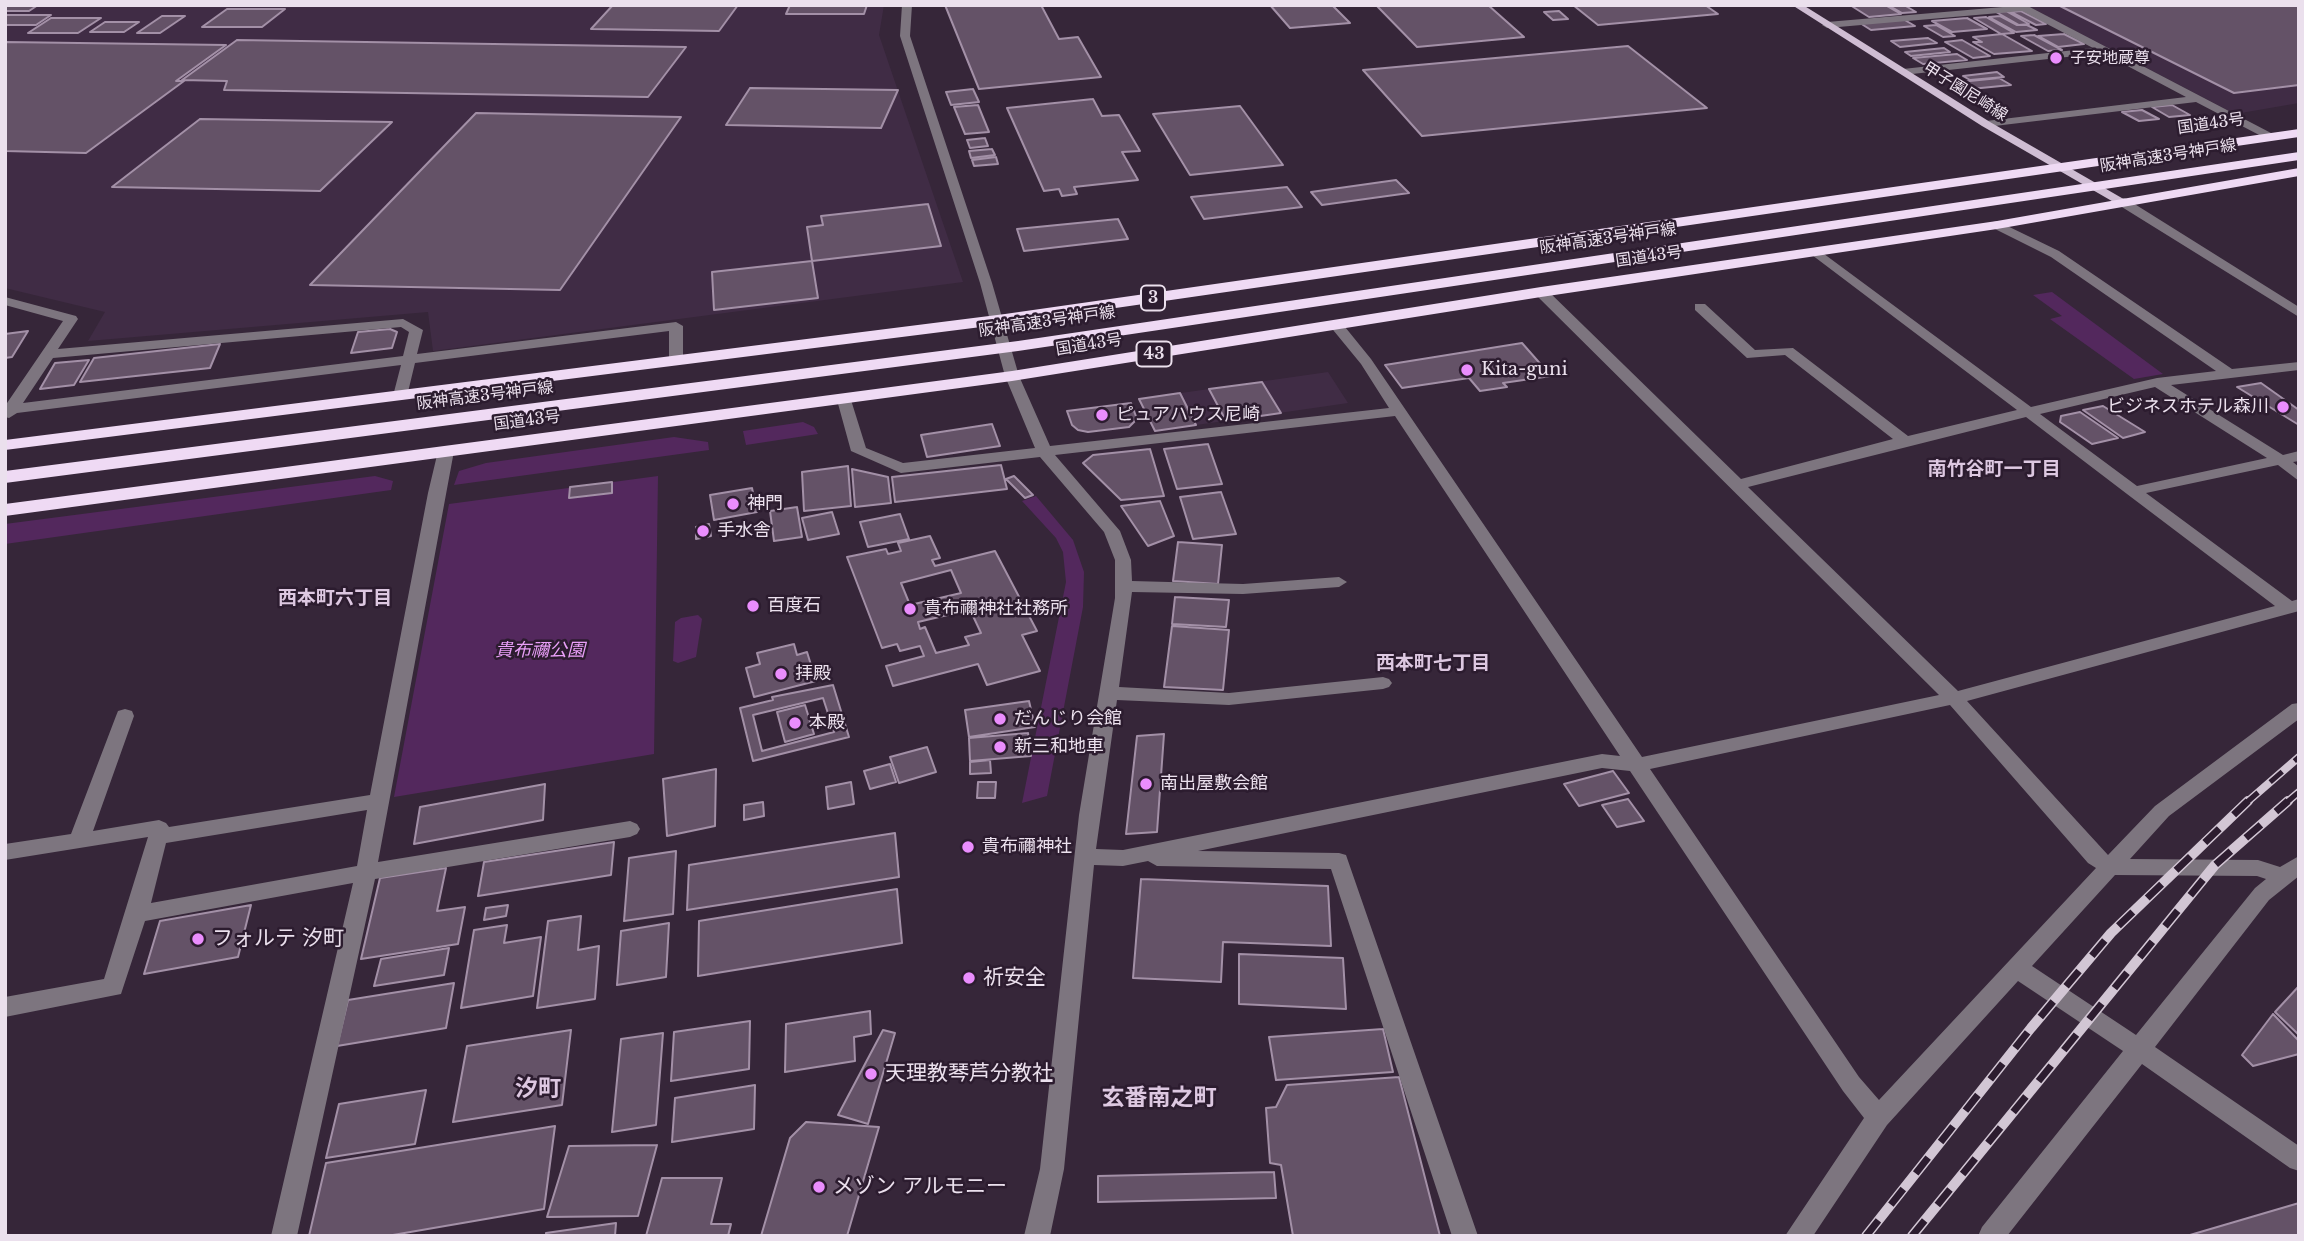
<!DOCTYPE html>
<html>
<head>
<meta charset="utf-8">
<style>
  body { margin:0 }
  #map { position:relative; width:2304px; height:1241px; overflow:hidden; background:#362639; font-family:"Libre Baskerville",serif }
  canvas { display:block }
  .frame { position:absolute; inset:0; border:7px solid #ebe0ed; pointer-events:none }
</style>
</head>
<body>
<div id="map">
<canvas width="2304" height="1241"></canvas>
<div class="frame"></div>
</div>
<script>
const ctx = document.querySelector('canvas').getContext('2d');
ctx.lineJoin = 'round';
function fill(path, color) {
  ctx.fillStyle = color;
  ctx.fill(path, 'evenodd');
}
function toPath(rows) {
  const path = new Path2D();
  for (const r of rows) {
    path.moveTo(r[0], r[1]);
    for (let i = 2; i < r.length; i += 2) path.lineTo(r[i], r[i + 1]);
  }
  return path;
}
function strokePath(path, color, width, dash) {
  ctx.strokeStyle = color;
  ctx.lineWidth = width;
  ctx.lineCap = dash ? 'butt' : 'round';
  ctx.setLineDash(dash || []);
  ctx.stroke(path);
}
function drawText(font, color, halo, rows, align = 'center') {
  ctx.font = font + ' "Libre Baskerville","Noto Sans JP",serif';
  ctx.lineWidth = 5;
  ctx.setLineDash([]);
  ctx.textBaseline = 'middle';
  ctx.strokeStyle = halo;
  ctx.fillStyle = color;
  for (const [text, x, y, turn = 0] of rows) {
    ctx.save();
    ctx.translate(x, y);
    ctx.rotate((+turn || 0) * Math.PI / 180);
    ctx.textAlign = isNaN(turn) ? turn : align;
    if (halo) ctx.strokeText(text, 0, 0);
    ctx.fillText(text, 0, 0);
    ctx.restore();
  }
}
fill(toPath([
  [5,5,884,5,879,35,963,282,433,351,428,312,88,341,105,312,5,288],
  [2026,5,2299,5,2299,103,2235,114],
  [1328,372,1348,403,1155,431,1139,399]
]), '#402c45');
fill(toPath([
  [2052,292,2163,374,2134,379,2050,319,2062,316,2033,295],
  [803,422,814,427,818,434,746,445,743,431],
  [674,437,708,442,709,450,454,485,459,471,486,463],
  [375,476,393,481,391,490,5,544,5,524],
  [658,476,654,754,394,797,449,504],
  [1036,496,1073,540,1084,572,1083,607,1047,796,1022,803,1066,582,1063,552,1056,538,1022,501],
  [698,615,702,619,696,657,678,663,673,661,675,622,681,618]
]), '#53285d');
const building = toPath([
  [5,5,38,5,29,11,5,11,5,5],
  [613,5,738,5,719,31,591,29,613,5],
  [790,5,867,5,864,14,786,14,790,5],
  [945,5,1041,5,1059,39,1078,37,1101,77,979,89,945,5],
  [1270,5,1332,5,1350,23,1290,28,1270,5],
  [1376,5,1488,5,1524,37,1417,47,1376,5],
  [1573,5,1705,5,1718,14,1598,25,1573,5],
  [1850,5,1885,5,1901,14,1869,17,1850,5],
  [1888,5,1904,5,1916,12,1902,13,1888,5],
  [2058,5,2299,5,2299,85,2234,93,2058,5],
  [227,9,285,9,262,27,202,27,227,9],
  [1559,11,1568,19,1553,20,1544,12,1559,11],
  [2006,11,2029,24,2019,25,1996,12,2006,11],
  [2021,11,2046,24,2036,25,2011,12,2021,11],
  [5,15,51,15,36,25,5,25,5,15],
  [162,16,185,16,160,33,137,33,162,16],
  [2000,16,2017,25,2027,25,2037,30,2016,32,1989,17,2000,16],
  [1986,17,2014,33,2001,34,1974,18,1986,17],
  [51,18,101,18,78,33,28,33,51,18],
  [1967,18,1987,29,1952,32,1932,21,1967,18],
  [1903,19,1915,26,1871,30,1860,23,1903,19],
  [105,22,139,22,124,32,90,32,105,22],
  [1936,25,1955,36,1943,37,1924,26,1936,25],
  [2002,34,2032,51,1994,54,1973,42,1982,42,1973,37,2002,34],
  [2064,34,2084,44,2058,47,2038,36,2064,34],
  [2034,35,2062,50,2048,51,2021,36,2034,35],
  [1928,38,1937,43,1900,47,1891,41,1928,38],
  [237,40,686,47,648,97,224,90,227,81,182,80,237,40],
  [1962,40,1990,56,1973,58,1945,42,1962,40],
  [5,42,226,45,176,81,184,81,86,153,5,151,5,42],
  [1628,46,1707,108,1422,136,1363,70,1628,46],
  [1944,48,1950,52,1911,56,1905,52,1944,48],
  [1957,54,1967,60,1923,64,1913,58,1957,54],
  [1997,72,2004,77,1970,80,1963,76,1997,72],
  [1999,78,2011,85,1971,89,1960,82,1999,78],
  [750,88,898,90,881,128,726,125,750,88],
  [973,89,979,102,951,105,946,92,973,89],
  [1093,99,1102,116,1119,115,1140,151,1122,152,1138,180,1074,187,1077,194,1062,196,1059,189,1044,191,1007,108,1093,99],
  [978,105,989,132,965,134,954,107,978,105],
  [2172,105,2190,115,2169,117,2152,107,2172,105],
  [1240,106,1283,165,1190,175,1153,114,1240,106],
  [2142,110,2159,119,2139,121,2122,112,2142,110],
  [476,113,681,117,560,290,310,285,476,113],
  [200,119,392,122,320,191,112,187,200,119],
  [985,138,988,146,970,148,967,140,985,138],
  [992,149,995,155,971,158,969,151,992,149],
  [996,157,998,164,974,166,972,160,996,157],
  [1396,180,1409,193,1322,205,1311,192,1396,180],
  [1287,187,1302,207,1204,219,1191,197,1287,187],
  [928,204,941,246,812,261,807,227,823,225,821,216,928,204],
  [1118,219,1128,239,1024,251,1017,229,1118,219],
  [812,261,818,298,714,310,712,272,812,261],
  [390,329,397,332,392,348,351,353,358,332,390,329],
  [28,331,12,357,5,358,5,334,28,331],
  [1522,343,1551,376,1503,383,1507,387,1480,391,1469,378,1402,388,1385,365,1522,343],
  [220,344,210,368,80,382,94,358,220,344],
  [89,360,74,385,40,389,55,363,89,360],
  [1262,382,1281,413,1226,421,1209,389,1262,382],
  [2261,383,2299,410,2299,425,2237,387,2261,383],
  [1180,393,1196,425,1155,431,1139,399,1180,393],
  [1131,403,1137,419,1129,427,1088,432,1078,430,1072,425,1067,411,1131,403],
  [2103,406,2145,432,2123,438,2083,410,2103,406],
  [2080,412,2118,438,2092,444,2060,422,2061,416,2080,412],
  [992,424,1000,446,927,457,921,435,992,424],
  [1208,444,1222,484,1177,489,1164,449,1208,444],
  [1150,449,1164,496,1121,500,1083,463,1093,455,1150,449],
  [1001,465,1007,489,895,502,892,477,1001,465],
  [848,466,851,506,804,511,802,472,848,466],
  [852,469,888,477,891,503,855,507,852,469],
  [1014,476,1033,495,1025,498,1006,479,1014,476],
  [612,482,612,493,569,498,570,487,612,482],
  [752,488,757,512,714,520,710,495,752,488],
  [1221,492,1236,534,1193,539,1180,497,1221,492],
  [1160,501,1174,536,1148,546,1121,506,1160,501],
  [797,507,802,537,774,541,770,511,797,507],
  [832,512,839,534,808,540,802,518,832,512],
  [900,514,909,539,868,547,860,522,900,514],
  [709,524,711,536,696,539,696,527,709,524],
  [930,536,940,558,932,560,935,566,995,551,1037,631,1022,635,1040,671,987,685,978,664,893,686,886,666,924,656,920,646,900,651,897,644,882,648,847,557,886,549,888,554,901,551,898,543,930,536],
  [951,570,961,593,910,605,901,583,951,570],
  [965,599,981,633,965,637,969,645,936,653,925,627,920,629,918,622,956,613,951,603,965,599],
  [1178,542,1222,545,1218,584,1173,581,1178,542],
  [1175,597,1229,600,1226,627,1172,624,1175,597],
  [1172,626,1229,630,1223,690,1164,687,1172,626],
  [794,644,797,655,807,652,816,681,754,697,746,668,760,664,757,653,794,644],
  [833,685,849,737,753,761,740,708,773,700,772,697,833,685],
  [823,698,834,732,762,751,753,715,823,698],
  [1029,701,1035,727,969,737,965,710,1029,701],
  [805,705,814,734,785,742,777,712,805,705],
  [1028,733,1031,756,970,761,969,738,1028,733],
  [1164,734,1157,832,1126,834,1137,736,1164,734],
  [927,747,936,772,899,783,890,757,927,747],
  [990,760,991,773,970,774,970,762,990,760],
  [890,764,896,782,870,789,864,771,890,764],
  [716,769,715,826,667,836,663,779,716,769],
  [1613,771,1629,793,1579,806,1564,784,1613,771],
  [851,782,854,804,828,809,826,787,851,782],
  [978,782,996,782,995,798,977,798,978,782],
  [545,784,543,820,414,844,420,807,545,784],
  [1628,799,1644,821,1617,827,1602,805,1628,799],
  [763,802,764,816,744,820,744,805,763,802],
  [895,833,899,877,687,910,689,865,895,833],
  [614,842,611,875,478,896,484,862,614,842],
  [676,851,673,914,624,921,629,858,676,851],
  [446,868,437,911,465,907,458,944,361,959,380,878,446,868],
  [1141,879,1328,886,1331,946,1223,942,1221,982,1133,978,1141,879],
  [897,889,902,943,698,976,699,921,897,889],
  [251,905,238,957,144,974,160,921,251,905],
  [508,905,506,916,484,920,486,908,508,905],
  [581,916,578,950,599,946,595,999,537,1008,548,921,581,916],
  [669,923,666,977,617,985,621,931,669,923],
  [507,925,504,943,541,937,533,996,461,1008,474,930,507,925],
  [449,948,444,975,374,986,381,959,449,948],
  [1239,954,1343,958,1346,1009,1239,1004,1239,954],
  [454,983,446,1028,337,1046,348,1000,454,983],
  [2299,986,2299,1035,2275,1012,2299,986],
  [870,1011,871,1034,854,1037,855,1061,785,1072,786,1024,870,1011],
  [2273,1014,2299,1041,2299,1054,2253,1066,2242,1055,2273,1014],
  [750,1021,749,1069,671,1081,674,1032,750,1021],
  [1383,1029,1393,1072,1276,1080,1269,1037,1383,1029],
  [571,1030,562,1105,453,1122,467,1046,571,1030],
  [883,1030,895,1033,868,1124,838,1115,883,1030],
  [663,1033,656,1125,612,1132,621,1039,663,1033],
  [1399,1077,1440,1236,1293,1236,1281,1165,1270,1163,1266,1108,1276,1107,1287,1085,1399,1077],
  [755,1085,754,1129,672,1142,675,1098,755,1085],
  [426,1090,415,1144,326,1158,339,1104,426,1090],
  [806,1122,879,1127,847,1236,761,1236,790,1138,806,1122],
  [555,1126,544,1209,387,1236,309,1236,326,1163,555,1126],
  [657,1145,638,1216,547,1217,569,1146,657,1145],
  [1274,1172,1276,1198,1098,1202,1098,1176,1274,1172],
  [662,1178,722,1178,711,1224,731,1224,728,1236,646,1236,662,1178],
  [2299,1203,2299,1236,2190,1235,2299,1203],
  [616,1223,615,1236,546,1236,546,1233,616,1223]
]);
fill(building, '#645267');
strokePath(building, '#a390a7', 2);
fill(toPath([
  [902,5,912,5,910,36,992,283,1019,376,1050,446,1389,408,1361,364,1329,325,1336,321,1341,322,1371,359,1642,757,1939,695,1536,295,1536,289,1546,289,1741,479,1893,439,1785,355,1747,358,1695,310,1695,304,1705,304,1755,350,1793,348,1908,436,2017,410,1812,255,1812,249,1816,248,2031,407,2157,378,2216,371,2051,257,1993,228,1993,222,1997,221,2059,251,2232,369,2299,362,2299,370,2171,385,2283,455,2299,451,2299,461,2293,462,2299,467,2299,481,2278,465,2146,493,2292,601,2299,599,2299,611,1967,701,2108,855,2155,806,2292,704,2299,703,2299,719,2169,816,2130,859,2258,860,2280,867,2299,856,2299,876,2269,900,2155,1047,2299,1146,2299,1171,2290,1168,2142,1064,2007,1236,1978,1236,1982,1227,2123,1051,2018,981,1887,1125,1813,1236,1785,1236,1864,1118,1843,1091,1630,771,1602,768,1198,851,1339,853,1346,855,1478,1236,1452,1236,1331,869,1157,866,1148,861,1123,866,1094,865,1064,1169,1050,1236,1024,1236,1040,1169,1079,815,1115,598,1115,560,1104,532,1040,457,901,473,851,451,837,400,844,396,851,400,866,448,903,463,1035,448,1005,376,980,283,900,36,902,5],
  [2155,387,2267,458,2137,486,2040,414,2155,387],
  [1395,416,1620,756,1602,754,1123,850,1096,849,1117,700,1229,705,1383,689,1389,687,1392,683,1389,679,1383,677,1229,693,1119,687,1132,592,1243,594,1339,587,1347,582,1339,577,1243,584,1132,581,1131,560,1120,531,1055,455,1395,416],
  [2026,417,2127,494,2275,606,1958,691,1748,487,2026,417],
  [1950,705,2088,863,2096,868,1879,1100,1859,1077,1650,769,1950,705],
  [2115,875,2257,876,2266,879,2255,888,2136,1035,2032,966,2115,875],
  [2026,5,2271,133,2272,135,2263,137,2196,102,1986,127,1981,124,1986,121,2186,97,2103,53,1903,75,1898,72,1903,69,2093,48,2022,11,1827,28,1822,25,1827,22,2026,5],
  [2117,198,2125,198,2299,307,2299,317,2117,204,2117,198],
  [5,297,76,316,78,319,58,349,403,319,423,330,417,354,676,322,683,326,683,358,676,362,669,358,669,331,415,363,408,392,401,396,394,392,401,365,17,413,9,418,5,417,5,406,63,321,5,305,5,297],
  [401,327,409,332,403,356,23,403,53,358,401,327],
  [446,446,454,451,378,862,630,821,637,824,640,829,637,834,630,837,375,879,297,1236,271,1236,353,883,145,921,121,994,5,1017,5,997,104,979,148,837,5,860,5,844,71,834,116,716,118,711,125,709,132,711,134,716,93,831,159,820,166,823,169,827,370,795,428,493,438,451,446,446],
  [367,810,357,866,151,903,166,843,367,810]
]), '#7d757f');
fill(toPath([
  [1792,5,1803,5,1990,122,2127,201,2117,204,1982,126,1792,5]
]), '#cfbdd3');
fill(toPath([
  [2299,129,2299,137,1005,324,5,450,5,440,1005,314,2299,129],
  [2299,152,2299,160,1018,351,5,483,5,471,1018,341,2299,152],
  [2299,168,2299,176,1997,229,1541,297,1012,381,5,516,5,504,1012,371,1541,287,1997,221,2299,168]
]), '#efdaf4');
const railFar1 = toPath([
  [2246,803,2299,757],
  [2286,803,2299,792]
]);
const rail = toPath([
  [1866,1236,2031,1028,2111,933,2248,801],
  [1912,1236,2215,865,2288,801]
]);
strokePath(railFar1, '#d2c6d4', 8);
strokePath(rail, '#d2c6d4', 10);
strokePath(railFar1, '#2c1c2f', 5, [16]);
strokePath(rail, '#2c1c2f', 7, [20]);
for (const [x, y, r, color] of [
  [2056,58,7,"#ea8dfd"],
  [1467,370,7,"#ea8dfd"],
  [2283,407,7,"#ea8dfd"],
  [1102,415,7,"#ea8dfd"],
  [733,504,7,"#ea8dfd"],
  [703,531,7,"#ea8dfd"],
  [753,606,7,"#ea8dfd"],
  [910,609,7,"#ea8dfd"],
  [781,674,7,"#ea8dfd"],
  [1000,719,7,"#ea8dfd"],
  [795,723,7,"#ea8dfd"],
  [1000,747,7,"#ea8dfd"],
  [1146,784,7,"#ea8dfd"],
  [968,847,7,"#ea8dfd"],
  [198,939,7,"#ea8dfd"],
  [969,978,7,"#ea8dfd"],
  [871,1074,7,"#ea8dfd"],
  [819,1187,7,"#ea8dfd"]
]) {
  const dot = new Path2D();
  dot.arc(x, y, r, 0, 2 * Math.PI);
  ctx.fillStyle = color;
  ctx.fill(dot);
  strokePath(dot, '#2c1c2f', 2.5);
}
drawText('16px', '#ebe0ed', '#2c1c2f', [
  ["子安地蔵尊",2070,58]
], 'left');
drawText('16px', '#ebe0ed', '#2c1c2f', [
  ["甲子園尼崎線",1965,92,32],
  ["国道43号",2211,124,-8],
  ["阪神高速3号神戸線",2168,156,-9],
  ["阪神高速3号神戸線",1608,239,-8],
  ["国道43号",1649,257,-8],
  ["阪神高速3号神戸線",1047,322,-8],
  ["国道43号",1089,345,-9],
  ["阪神高速3号神戸線",485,396,-7],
  ["国道43号",527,421,-7]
]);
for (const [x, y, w] of [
  [1153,298,24],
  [1154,354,35]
]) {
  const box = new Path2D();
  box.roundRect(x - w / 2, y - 12.5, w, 25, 5);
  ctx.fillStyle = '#2c1c2f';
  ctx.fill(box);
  strokePath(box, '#ebe0ed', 2);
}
drawText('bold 16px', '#ebe0ed', null, [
  ["3",1153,298],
  ["43",1154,354]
]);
drawText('18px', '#ebe0ed', '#2c1c2f', [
  ["Kita-guni",1481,370],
  ["ビジネスホテル森川",2269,407,"right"],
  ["ピュアハウス尼崎",1116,415],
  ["神門",747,504],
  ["手水舎",717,531],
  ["百度石",767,606],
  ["貴布禰神社社務所",924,609],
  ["拝殿",795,674],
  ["だんじり会館",1014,719],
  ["本殿",809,723],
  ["新三和地車",1014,747],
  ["南出屋敷会館",1160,784],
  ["貴布禰神社",982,847]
], 'left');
drawText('italic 18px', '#e99ff8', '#2c1c2f', [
  ["貴布禰公園",540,651]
]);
drawText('bold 19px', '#ddc8e1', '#2c1c2f', [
  ["南竹谷町一丁目",1994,470],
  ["西本町六丁目",335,599],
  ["西本町七丁目",1433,664]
]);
drawText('21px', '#ebe0ed', '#2c1c2f', [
  ["フォルテ 汐町",212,939],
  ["祈安全",983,978],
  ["天理教琴芦分教社",885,1074],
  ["メゾン アルモニー",833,1187]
], 'left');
drawText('bold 23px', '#ddc8e1', '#2c1c2f', [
  ["汐町",538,1090],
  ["玄番南之町",1159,1099]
]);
</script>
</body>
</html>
